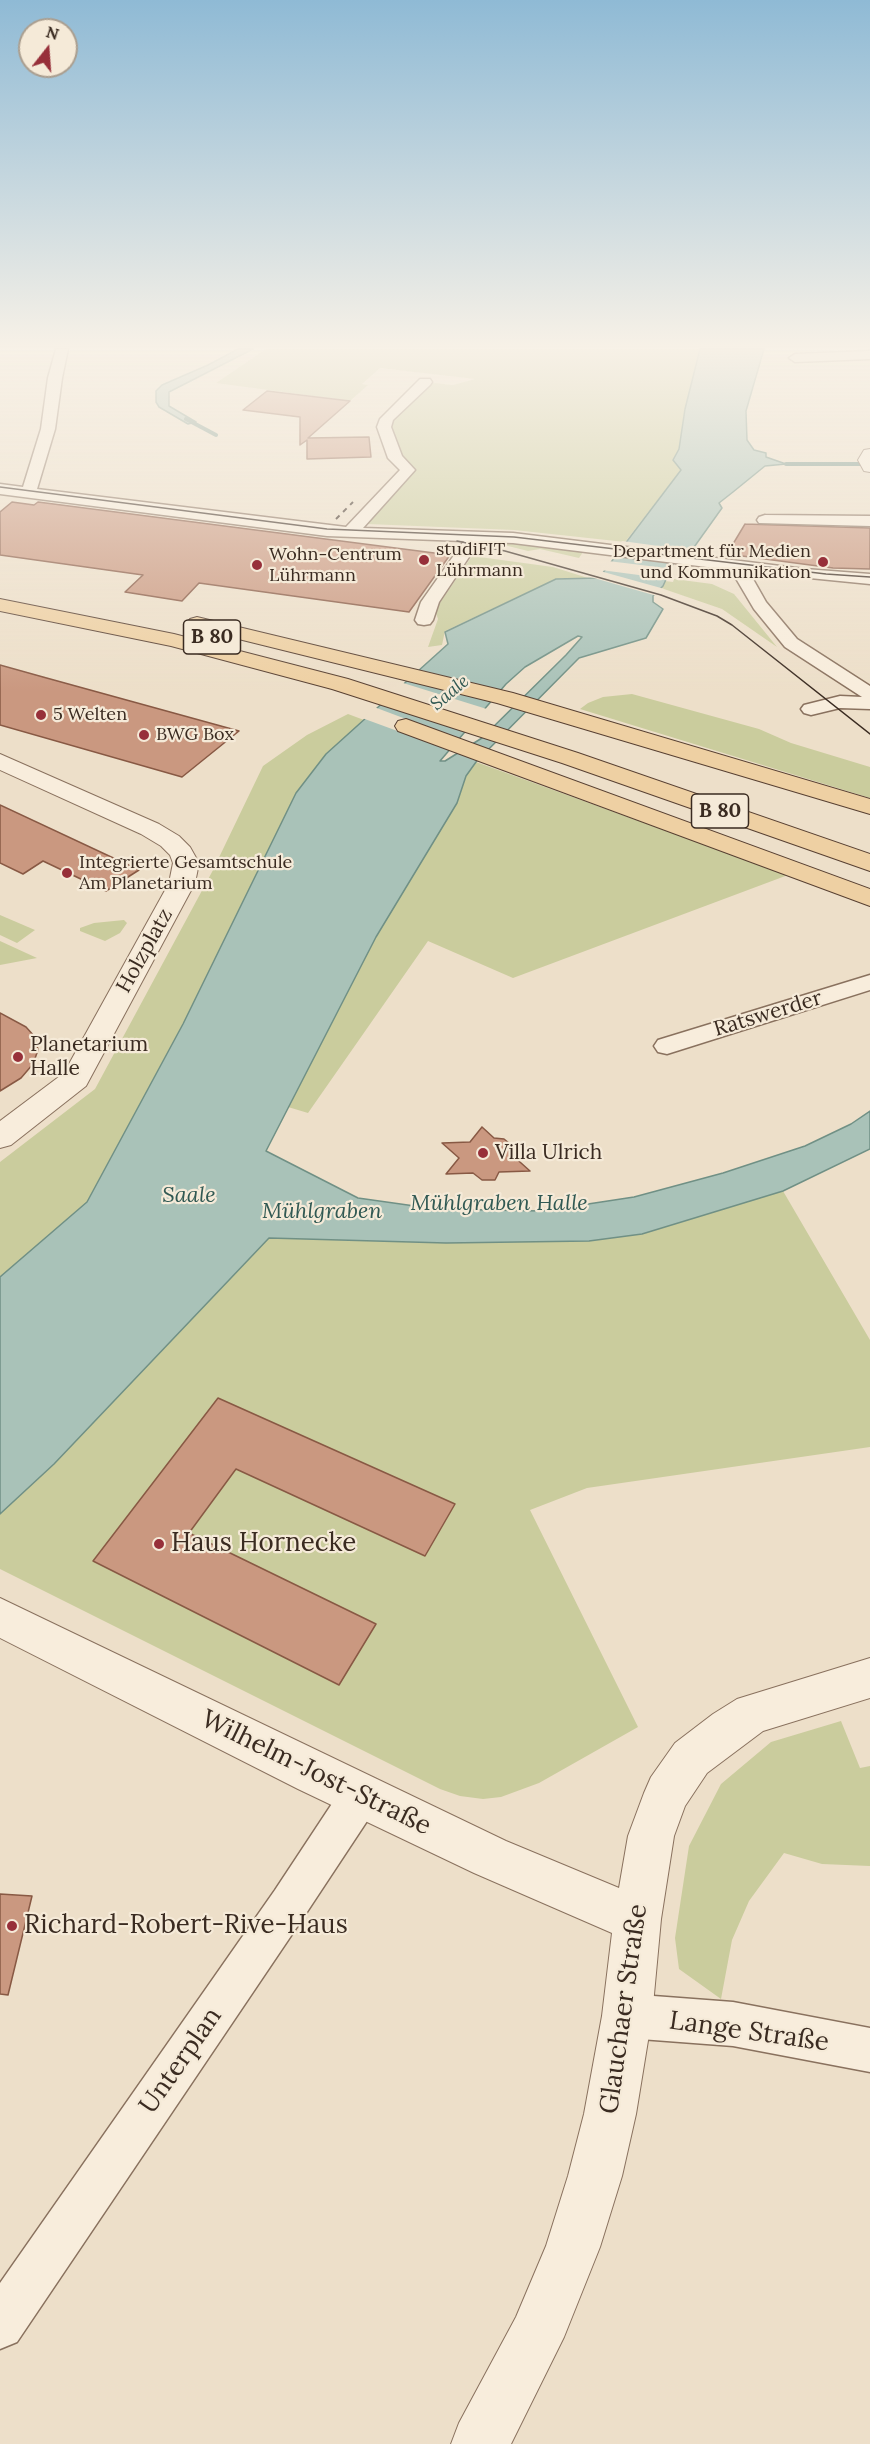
<!DOCTYPE html>
<html>
<head>
<meta charset="utf-8">
<style>
  body { margin:0 }
  #map { position:relative; width:870px; height:2444px; overflow:hidden; background:#eddfc9; font-family:Lora,serif }
  canvas { display:block }
  .north { position:absolute; left:18px; top:18px; width:60px; height:60px; box-sizing:border-box; background:#f5ead8; border:2px solid #aa9e8f; border-radius:50%; rotate:17deg; font-size:16px; font-weight:700; line-height:24px; text-align:center; color:#3a2b21 }
  .north::after { content:''; display:block; margin:auto; width:21px; height:27px; background:#97303a; clip-path:polygon(50% 0,100% 100%,50% 72%,0 100%) }
</style>
</head>
<body>
<div id="map">
<canvas width="870" height="2444"></canvas>
<div class="north">N</div>
</div>
<script>
const ctx = document.querySelector('canvas').getContext('2d');
ctx.lineJoin = 'round';
function fill(path, color) {
  ctx.fillStyle = color;
  ctx.fill(path, 'evenodd');
}
function toPath(rows) {
  const path = new Path2D();
  for (const r of rows) {
    path.moveTo(r[0], r[1]);
    for (let i = 2; i < r.length; i += 2) path.lineTo(r[i], r[i + 1]);
  }
  return path;
}
function strokePath(path, color, width, dash) {
  ctx.strokeStyle = color;
  ctx.lineWidth = width;
  ctx.lineCap = dash ? 'butt' : 'round';
  ctx.setLineDash(dash || []);
  ctx.stroke(path);
}
function drawText(font, color, halo, rows, align = 'center') {
  ctx.font = font + ' Lora,serif';
  ctx.lineWidth = 4.5;
  ctx.setLineDash([]);
  ctx.textBaseline = 'middle';
  ctx.strokeStyle = halo;
  ctx.fillStyle = color;
  for (const [text, x, y, turn = 0] of rows) {
    ctx.save();
    ctx.translate(x, y);
    ctx.rotate((+turn || 0) * Math.PI / 180);
    ctx.textAlign = isNaN(turn) ? turn : align;
    if (halo) ctx.strokeText(text, 0, 0);
    ctx.fillText(text, 0, 0);
    ctx.restore();
  }
}
fill(toPath([
  [266,349,700,349,685,409,679,449,673,460,681,470,625,542,514,530,367,524,367,521,414,469,395,458,384,427,425,382,453,385,475,379,380,368,362,384,368,385,350,401,216,383],
  [492,542,518,544,583,552,579,558,540,549,528,551],
  [472,556,553,567,588,578,556,579,445,631,442,645,428,647,438,619,435,610],
  [674,579,712,584,734,594,777,647,722,609,661,588,665,581,673,582],
  [632,694,759,729,791,743,870,767,870,798,580,709,588,703,603,697],
  [348,714,364,720,326,754,231,928,183,1024,87,1202,0,1277,0,1162,95,1089,212,872,263,766,307,735],
  [476,762,788,875,513,978,428,941,308,1113,288,1107,376,937,457,803,466,776],
  [0,915,35,930,17,943,0,935],
  [124,920,127,923,120,933,105,941,80,931,80,928,94,923],
  [0,941,37,958,0,965],
  [783,1191,870,1340,870,1447,587,1488,530,1510,638,1727,539,1783,501,1797,483,1799,460,1796,440,1789,0,1569,0,1514,54,1464,269,1238,446,1243,642,1234],
  [841,1721,860,1768,870,1766,870,1866,822,1864,784,1853,749,1901,732,1940,721,1999,679,1969,675,1938,689,1846,721,1784,771,1742]
]), '#cacc9d');
const water = toPath([
  [238,349,253,349,169,392,169,406,196,422,188,424,159,407,156,402,156,391,162,385,208,365,238,349],
  [700,349,764,349,746,411,747,440,754,450,766,453,766,457,786,464,765,466,733,492,719,503,722,508,692,550,678,553,663,586,653,596,653,602,663,609,646,638,579,658,476,762,466,776,457,803,376,937,266,1151,358,1198,436,1209,542,1211,634,1197,723,1173,805,1146,851,1124,870,1111,870,1149,783,1191,642,1234,589,1241,446,1243,269,1238,54,1464,0,1514,0,1277,87,1202,183,1024,296,793,326,754,448,644,445,632,556,579,599,578,681,470,673,460,679,449,685,409,700,349],
  [578,636,582,637,566,655,482,738,445,761,440,761,506,684,525,667,578,636]
]);
fill(water, '#a9c2b8');
strokePath(water, '#709085', 1.5);
fill(toPath([
  [622,541,695,551,680,556,676,564,611,556],
  [608,561,674,569,669,579,601,570],
  [600,571,661,588,664,589,657,596,587,576,597,575],
  [400,682,490,710,469,732,377,703],
  [374,707,462,740,452,751,362,718]
]), '#eddfc9');
strokePath(toPath([
  [186,419,216,435],
  [786,464,870,464]
]), '#709085', 4);
const building = toPath([
  [267,391,350,401,308,438,369,437,371,457,307,459,307,440,300,445,300,417,243,410,267,391],
  [12,502,34,505,38,502,450,555,409,612,199,583,182,601,125,592,143,575,0,555,0,512,12,502],
  [745,524,870,528,870,569,833,568,727,554,745,524],
  [0,665,43,677,239,731,182,777,0,725,0,665],
  [0,805,139,870,106,891,43,861,23,874,0,863,0,805],
  [0,1013,26,1027,35,1037,38,1050,33,1064,21,1078,0,1091,0,1013],
  [482,1127,494,1138,504,1139,515,1148,511,1154,530,1171,499,1172,495,1180,482,1180,473,1173,446,1174,459,1158,442,1143,470,1142,482,1127],
  [218,1398,455,1504,425,1556,236,1469,189,1533,376,1624,339,1685,93,1561,218,1398],
  [0,1894,32,1896,8,1995,0,1994,0,1894]
]);
fill(building, '#ca9880');
strokePath(building, '#885944', 1.5);
const minor = toPath([
  [56,349,68,349,62,378,55,429,37,489,346,527,400,470,388,458,377,427,380,419,420,379,430,379,432,382,430,385,393,420,391,427,402,456,415,470,363,528,513,533,805,569,870,574,870,584,749,572,766,602,797,639,870,686,870,709,840,708,811,715,804,713,801,709,804,705,840,696,862,697,785,647,754,609,731,570,513,543,479,542,439,602,433,620,430,624,424,625,418,624,415,620,421,602,464,541,327,536,0,494,0,484,23,487,41,429,48,378,56,349],
  [870,351,870,359,795,362,789,358,795,354,870,351],
  [765,515,870,516,870,526,759,523,757,520,759,517,765,515],
  [870,975,870,990,667,1054,658,1052,654,1046,658,1040,870,975],
  [361,1776,375,1781,380,1795,375,1809,303,1918,17,2342,0,2349,0,2283,275,1890,347,1781,361,1776],
  [627,1994,733,2002,870,2028,870,2072,733,2046,627,2038,612,2031,605,2016,612,2001,627,1994]
]);
const tertiary = toPath([
  [870,449,870,472,864,471,858,460,864,450,870,449],
  [0,754,159,824,179,836,190,847,199,863,195,883,86,1086,11,1145,0,1148,0,1121,64,1073,169,883,173,863,170,855,161,846,141,834,0,770,0,754],
  [0,1598,506,1841,619,1888,628,1836,644,1793,651,1777,675,1743,713,1714,737,1699,870,1658,870,1698,763,1731,707,1773,685,1806,674,1836,661,1919,652,2016,636,2114,622,2176,600,2247,564,2337,511,2444,451,2444,459,2423,516,2317,546,2246,568,2176,584,2114,602,2016,612,1933,474,1873,298,1789,0,1638,0,1598]
]);
const primary = toPath([
  [0,599,174,634,348,679,578,753,870,854,870,871,562,763,332,689,171,646,0,611,0,599],
  [197,617,513,693,870,799,870,814,497,703,190,627,187,623,190,619,197,617],
  [406,719,870,889,870,906,398,731,395,726,398,721,406,719]
]);
strokePath(minor, '#89715e', 3);
strokePath(tertiary, '#89715e', 2);
strokePath(primary, '#584032', 2);
fill(minor, '#f8eddc');
fill(tertiary, '#f8eddc');
fill(primary, '#eed0a3');
strokePath(toPath([
  [0,487,327,529,514,537,826,574,870,577],
  [457,541,505,551,661,595,717,616,732,625,870,734]
]), '#3a2b21', 1.5);
strokePath(toPath([
  [336,519,353,502]
]), '#3a2b21', 2, [5, 5]);
const sky = ctx.createLinearGradient(0, 0, 0, 692);
sky.addColorStop(0, '#8fbad5');
sky.addColorStop(0.5, '#f7f1e7');
sky.addColorStop(1, '#f7f1e700');
ctx.fillStyle = sky;
ctx.fillRect(0, 0, 870, 692);
for (const [x, y, r, color] of [
  [424,560,6,"#97303a"],
  [823,562,6,"#97303a"],
  [257,565,6,"#97303a"],
  [41,715,6,"#97303a"],
  [144,735,6,"#97303a"],
  [67,873,6,"#97303a"],
  [18,1057,6,"#97303a"],
  [483,1153,6,"#97303a"],
  [159,1544,6,"#97303a"],
  [12,1926,6,"#97303a"]
]) {
  const dot = new Path2D();
  dot.arc(x, y, r, 0, 2 * Math.PI);
  ctx.fillStyle = color;
  ctx.fill(dot);
  strokePath(dot, '#f5ead8', 2);
}
drawText('18px', '#3a2b21', '#f5ead8', [
  ["studiFIT",436,550],
  ["Lührmann",436,571],
  ["Department für Medien",811,552,"right"],
  ["und Kommunikation",811,573,"right"],
  ["Wohn-Centrum",269,555],
  ["Lührmann",269,576],
  ["5 Welten",53,715],
  ["BWG Box",156,735],
  ["Integrierte Gesamtschule",79,863],
  ["Am Planetarium",79,884]
], 'left');
drawText('italic 18px', '#315953', '#f5ead8', [
  ["Saale",450,693,-40]
]);
for (const [x, y, w] of [
  [212,637,57],
  [720,811,57]
]) {
  const box = new Path2D();
  box.roundRect(x - w / 2, y - 17, w, 34, 4.5);
  ctx.fillStyle = '#f5ead8';
  ctx.fill(box);
  strokePath(box, '#3a2b21', 1.5);
}
drawText('bold 20px', '#3a2b21', null, [
  ["B 80",212,637],
  ["B 80",720,811]
]);
drawText('21px', '#3a2b21', '#f5ead8', [
  ["Holzplatz",145,951,-61],
  ["Ratswerder",768,1014,-17]
]);
drawText('21px', '#3a2b21', '#f5ead8', [
  ["Planetarium",30,1045],
  ["Halle",30,1069],
  ["Villa Ulrich",495,1153]
], 'left');
drawText('italic 22px', '#315953', '#f5ead8', [
  ["Saale",189,1196],
  ["Mühlgraben Halle",499,1204],
  ["Mühlgraben",322,1212]
]);
drawText('26px', '#3a2b21', '#f5ead8', [
  ["Haus Hornecke",171,1544],
  ["Richard-Robert-Rive-Haus",24,1926]
], 'left');
drawText('26px', '#3a2b21', '#f5ead8', [
  ["Wilhelm-Jost-Straße",316,1773,26],
  ["Glauchaer Straße",624,2009,-82],
  ["Lange Straße",749,2032,8],
  ["Unterplan",181,2061,-55]
]);
</script>
</body>
</html>
